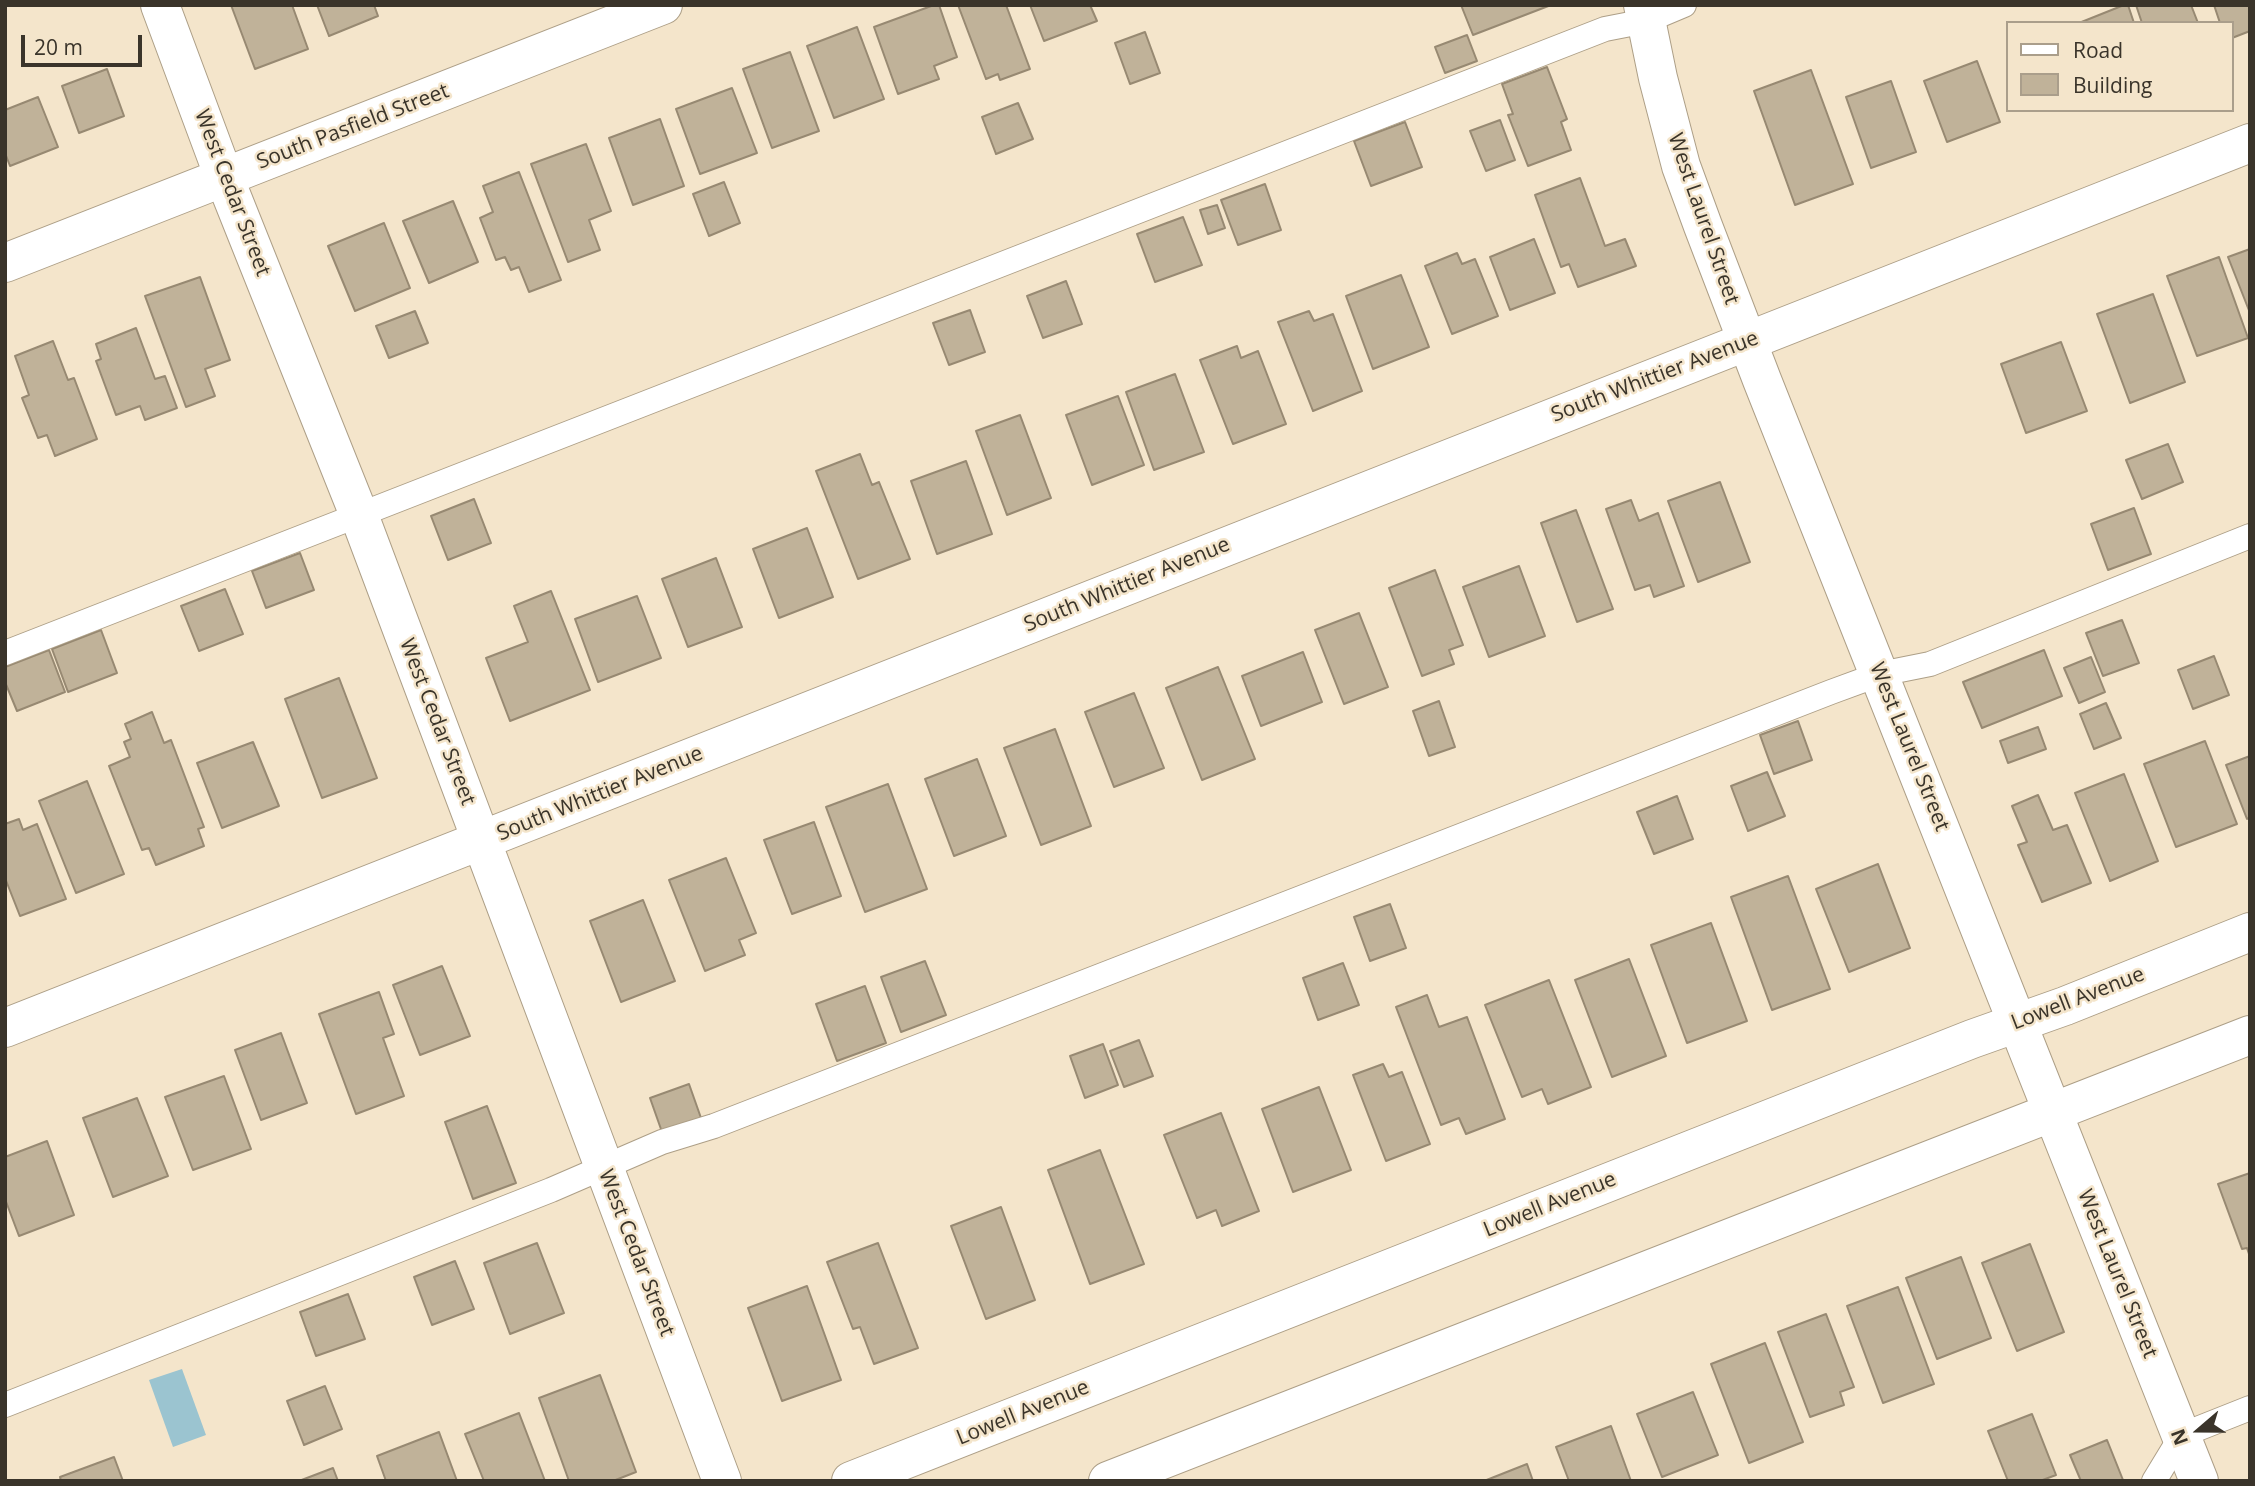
<!DOCTYPE html>
<html>
<head>
<meta charset="utf-8">
<style>
  body { margin:0 }
  #map { position:relative; width:2255px; height:1486px; overflow:hidden; background:#f4e5cb; font-family:"Open Sans",sans-serif }
  canvas { display:block }
  .frame { position:absolute; inset:0; border:7px solid #3a342a; pointer-events:none }
  .legend { position:absolute; left:2006px; top:21px; width:228px; height:91px; box-sizing:border-box; background:#f4e5cb; border:2px solid #aa9e8b; margin:0; padding:9px 12px; list-style:none; font-size:21px; color:#3a342a }
  .legend li { display:flex; align-items:center; gap:14px; height:35px }
  .legend b { width:35px; border:2px solid #aa9e8b }
  .north { position:absolute; left:2164px; top:1395px; width:70px; height:70px; -webkit-text-stroke:5px #f4e5cb; paint-order:stroke; rotate:250deg; font-size:19px; font-weight:700; line-height:28px; text-align:center; color:#3a342a }
  .north::after { content:''; display:block; margin:auto; width:24px; height:32px; background:#3a342a; clip-path:polygon(50% 0,100% 100%,50% 72%,0 100%) }
  .scale { position:absolute; left:21px; top:35px; width:121px; height:32px; box-sizing:border-box; border:4px solid #3a342a; border-top:0; padding-left:9px; font-size:21px; line-height:24px; white-space:nowrap; color:#3a342a; -webkit-text-stroke:5px #f4e5cb; paint-order:stroke }
</style>
</head>
<body>
<div id="map">
<canvas width="2255" height="1486"></canvas>
<div class="frame"></div>
<ul class="legend">
<li><b style="height:9px;background:#fff"></b>Road</li>
<li><b style="height:19px;background:#c0b299"></b>Building</li>
</ul>
<div class="north">N</div>
<div class="scale">20 m</div>
</div>
<script>
const ctx = document.querySelector('canvas').getContext('2d');
ctx.lineJoin = 'round';
function fill(path, color) {
  ctx.fillStyle = color;
  ctx.fill(path, 'evenodd');
}
function toPath(rows) {
  const path = new Path2D();
  for (const r of rows) {
    path.moveTo(r[0], r[1]);
    for (let i = 2; i < r.length; i += 2) path.lineTo(r[i], r[i + 1]);
  }
  return path;
}
function strokePath(path, color, width, dash) {
  ctx.strokeStyle = color;
  ctx.lineWidth = width;
  ctx.lineCap = dash ? 'butt' : 'round';
  ctx.setLineDash(dash || []);
  ctx.stroke(path);
}
function drawText(font, color, halo, rows, align = 'center') {
  ctx.font = font + ' "Open Sans",sans-serif';
  ctx.lineWidth = 5;
  ctx.setLineDash([]);
  ctx.textBaseline = 'middle';
  ctx.strokeStyle = halo;
  ctx.fillStyle = color;
  for (const [text, x, y, turn = 0] of rows) {
    ctx.save();
    ctx.translate(x, y);
    ctx.rotate((+turn || 0) * Math.PI / 180);
    ctx.textAlign = isNaN(turn) ? turn : align;
    if (halo) ctx.strokeText(text, 0, 0);
    ctx.fillText(text, 0, 0);
    ctx.restore();
  }
}
fill(toPath([
  [182,1369,206,1435,173,1447,149,1380]
]), '#9bc4d0');
const building = toPath([
  [231,5,292,5,308,49,255,69,231,5],
  [317,5,374,5,378,16,329,36,317,5],
  [934,5,939,5,957,57,934,66,939,79,898,94,874,27,934,5],
  [958,5,1006,5,1030,69,1000,80,998,74,986,79,958,5],
  [1030,5,1090,5,1097,21,1044,41,1030,5],
  [1461,5,1551,5,1473,35,1461,5],
  [2124,5,2128,5,2134,23,2079,23,2124,5],
  [2136,5,2191,5,2198,23,2142,23,2136,5],
  [2214,5,2250,5,2250,31,2232,38,2232,23,2220,23,2214,5],
  [857,27,884,99,834,118,807,46,857,27],
  [1145,32,1160,73,1130,84,1115,43,1145,32],
  [1467,35,1477,61,1445,73,1435,47,1467,35],
  [790,52,819,131,772,148,743,69,790,52],
  [1977,61,2000,122,1947,142,1924,81,1977,61],
  [1547,67,1567,119,1561,122,1571,150,1528,166,1508,115,1513,114,1502,84,1547,67],
  [107,69,124,116,79,133,62,86,107,69],
  [1811,70,1853,184,1795,205,1754,91,1811,70],
  [1891,81,1916,152,1871,168,1846,97,1891,81],
  [732,88,757,153,700,174,676,109,732,88],
  [38,97,58,147,10,166,5,153,5,110,38,97],
  [1018,103,1033,139,996,154,982,117,1018,103],
  [660,119,684,186,633,205,609,138,660,119],
  [1500,120,1515,160,1486,171,1470,131,1500,120],
  [1405,122,1422,167,1371,186,1354,141,1405,122],
  [586,144,611,211,589,220,600,250,568,262,531,164,586,144],
  [519,172,561,280,529,292,519,267,511,270,505,257,496,260,480,218,493,212,483,186,519,172],
  [1580,178,1605,246,1625,239,1636,266,1578,287,1569,264,1561,267,1535,195,1580,178],
  [724,182,740,223,709,236,693,194,724,182],
  [1265,184,1281,230,1238,245,1221,200,1265,184],
  [453,201,478,262,429,283,403,221,453,201],
  [1217,205,1225,228,1208,234,1200,210,1217,205],
  [1183,217,1202,265,1155,282,1137,234,1183,217],
  [384,223,410,288,355,311,328,246,384,223],
  [1534,239,1555,293,1510,310,1490,257,1534,239],
  [2250,249,2250,313,2228,257,2250,249],
  [1457,253,1462,264,1475,259,1498,316,1452,334,1425,266,1457,253],
  [2219,257,2248,338,2197,356,2167,276,2219,257],
  [1401,275,1429,347,1373,369,1346,296,1401,275],
  [200,277,230,360,205,369,215,396,186,407,145,296,200,277],
  [1066,281,1082,324,1043,338,1027,296,1066,281],
  [2153,294,2185,382,2130,403,2097,314,2153,294],
  [970,310,985,352,949,365,933,323,970,310],
  [415,311,428,343,389,358,376,326,415,311],
  [1309,311,1314,321,1333,314,1362,391,1313,411,1278,322,1309,311],
  [136,328,155,379,165,376,177,408,145,420,140,406,116,415,96,361,101,359,96,344,136,328],
  [53,341,68,380,74,378,97,439,55,456,47,435,38,438,22,398,29,395,15,356,53,341],
  [2061,342,2087,411,2026,433,2001,364,2061,342],
  [1237,346,1241,358,1258,351,1286,424,1233,444,1200,360,1237,346],
  [1175,374,1204,452,1154,470,1126,392,1175,374],
  [1118,396,1144,465,1092,485,1066,415,1118,396],
  [1020,415,1051,498,1007,515,976,431,1020,415],
  [2168,444,2183,482,2142,499,2126,460,2168,444],
  [860,454,872,485,879,482,910,559,858,579,816,471,860,454],
  [966,461,992,534,937,554,911,481,966,461],
  [1720,482,1750,562,1698,582,1668,501,1720,482],
  [474,499,491,543,448,560,431,516,474,499],
  [1631,500,1639,521,1658,513,1684,586,1654,597,1650,585,1635,590,1606,509,1631,500],
  [2134,508,2151,554,2108,570,2091,524,2134,508],
  [1576,510,1613,609,1577,622,1541,523,1576,510],
  [807,528,833,597,779,618,753,549,807,528],
  [300,553,314,590,266,608,252,571,300,553],
  [716,558,742,627,688,647,662,579,716,558],
  [1519,566,1545,636,1489,657,1463,587,1519,566],
  [1435,570,1463,645,1449,650,1454,664,1422,676,1389,588,1435,570],
  [225,589,243,634,199,651,181,606,225,589],
  [551,591,590,690,510,721,486,658,528,642,514,606,551,591],
  [637,596,661,658,598,682,575,619,637,596],
  [1359,613,1388,687,1344,704,1315,630,1359,613],
  [2122,620,2139,663,2103,676,2086,633,2122,620],
  [101,630,117,673,68,692,52,649,101,630],
  [49,650,65,692,17,711,5,682,5,667,49,650],
  [2044,650,2062,696,1982,728,1963,682,2044,650],
  [1303,652,1322,702,1261,726,1242,676,1303,652],
  [2214,656,2229,695,2193,709,2178,670,2214,656],
  [2091,657,2105,692,2079,703,2064,668,2091,657],
  [1218,667,1255,759,1202,780,1166,688,1218,667],
  [339,678,377,778,322,798,285,699,339,678],
  [1134,693,1164,768,1114,787,1085,712,1134,693],
  [1439,701,1455,747,1429,756,1413,711,1439,701],
  [2106,703,2121,738,2094,749,2080,714,2106,703],
  [152,712,164,743,171,740,204,827,198,829,204,846,156,865,149,848,142,850,109,766,130,757,124,742,131,739,125,724,152,712],
  [1798,721,1812,760,1774,774,1760,735,1798,721],
  [2038,727,2046,749,2008,763,2000,741,2038,727],
  [1055,729,1091,826,1041,845,1004,748,1055,729],
  [2205,741,2237,824,2176,847,2144,764,2205,741],
  [253,742,279,806,222,828,197,763,253,742],
  [2250,756,2250,817,2247,819,2226,765,2250,756],
  [977,759,1006,836,954,856,925,779,977,759],
  [1767,772,1785,816,1748,831,1731,786,1767,772],
  [2124,774,2158,861,2110,881,2075,793,2124,774],
  [87,781,124,874,76,893,39,801,87,781],
  [888,784,927,889,865,912,826,807,888,784],
  [2038,795,2053,830,2067,825,2091,883,2042,902,2018,845,2027,842,2012,806,2038,795],
  [1677,796,1693,839,1654,854,1637,812,1677,796],
  [19,819,23,830,37,824,66,899,20,916,5,878,5,824,19,819],
  [814,822,841,896,792,914,764,840,814,822],
  [726,858,756,933,739,940,745,955,705,971,669,880,726,858],
  [1878,864,1910,948,1849,972,1816,889,1878,864],
  [1788,876,1830,989,1772,1010,1731,897,1788,876],
  [643,900,675,981,621,1002,590,921,643,900],
  [1390,904,1406,948,1370,961,1354,917,1390,904],
  [1711,923,1747,1021,1687,1043,1651,945,1711,923],
  [1629,959,1666,1056,1612,1077,1575,980,1629,959],
  [925,961,946,1015,901,1032,881,977,925,961],
  [1343,963,1359,1005,1318,1020,1303,978,1343,963],
  [442,966,470,1036,420,1055,393,985,442,966],
  [1549,980,1591,1087,1548,1104,1542,1089,1522,1097,1485,1005,1549,980],
  [865,986,886,1043,837,1061,816,1004,865,986],
  [379,992,394,1034,383,1038,404,1096,356,1114,319,1014,379,992],
  [1427,995,1439,1027,1467,1017,1505,1119,1466,1134,1459,1118,1441,1125,1396,1007,1427,995],
  [281,1033,307,1103,261,1120,235,1050,281,1033],
  [1139,1040,1153,1076,1124,1087,1110,1051,1139,1040],
  [1103,1044,1118,1085,1085,1098,1070,1056,1103,1044],
  [1383,1064,1389,1077,1402,1072,1430,1144,1386,1161,1353,1075,1383,1064],
  [224,1076,251,1149,193,1170,165,1097,224,1076],
  [689,1084,701,1118,662,1132,650,1098,689,1084],
  [1319,1087,1351,1170,1293,1192,1262,1109,1319,1087],
  [137,1098,168,1176,113,1197,83,1118,137,1098],
  [487,1106,516,1183,473,1199,445,1122,487,1106],
  [1221,1113,1259,1211,1222,1226,1216,1210,1197,1218,1164,1135,1221,1113],
  [47,1141,74,1215,19,1236,5,1199,5,1157,47,1141],
  [1100,1150,1144,1264,1090,1284,1048,1170,1100,1150],
  [2250,1173,2250,1257,2247,1248,2242,1249,2218,1184,2250,1173],
  [1001,1207,1035,1300,986,1319,951,1226,1001,1207],
  [537,1243,564,1313,510,1334,484,1263,537,1243],
  [878,1243,918,1348,874,1364,860,1327,853,1329,827,1262,878,1243],
  [2030,1244,2064,1332,2017,1351,1982,1263,2030,1244],
  [1961,1257,1991,1338,1937,1359,1906,1278,1961,1257],
  [455,1261,474,1309,432,1325,414,1277,455,1261],
  [807,1286,841,1380,782,1401,748,1308,807,1286],
  [1898,1287,1934,1384,1883,1403,1847,1306,1898,1287],
  [348,1294,365,1339,316,1356,300,1312,348,1294],
  [1826,1314,1854,1387,1840,1392,1844,1405,1810,1417,1778,1332,1826,1314],
  [1765,1343,1803,1442,1749,1463,1711,1364,1765,1343],
  [600,1375,636,1472,613,1481,569,1481,539,1398,600,1375],
  [325,1386,342,1429,304,1445,287,1401,325,1386],
  [1693,1392,1718,1455,1662,1477,1637,1414,1693,1392],
  [519,1413,545,1481,484,1481,465,1434,519,1413],
  [2032,1414,2056,1475,2040,1481,2008,1481,1988,1431,2032,1414],
  [1611,1426,1631,1481,1569,1481,1556,1447,1611,1426],
  [439,1432,457,1481,386,1481,377,1456,439,1432],
  [2107,1440,2123,1480,2081,1481,2070,1455,2107,1440],
  [114,1457,123,1481,61,1481,60,1477,114,1457],
  [1527,1464,1533,1481,1484,1481,1527,1464],
  [333,1468,338,1481,299,1481,333,1468]
]);
fill(building, '#c0b299');
strokePath(building, '#978972', 2);
const lane = toPath([
  [5,653,1605,29,1646,21,1684,5],
  [5,1405,551,1190,662,1142,714,1126,1831,692,1880,674,1930,664,2250,536],
  [2154,1481,2182,1435,2250,1408]
]);
const street = toPath([
  [160,5,224,177,359,515,722,1481],
  [5,263,663,5],
  [5,1028,2250,143],
  [851,1481,1972,1039,2065,1006,2250,932],
  [1108,1481,2250,1035]
]);
const secondary = toPath([
  [1643,5,1658,78,1681,166,1703,226,1762,380,2199,1481]
]);
strokePath(lane, '#ad9f87', 26);
strokePath(street, '#ad9f87', 40);
strokePath(secondary, '#ad9f87', 40);
strokePath(lane, '#fff', 24);
strokePath(street, '#fff', 38);
strokePath(secondary, '#fff', 38);
drawText('21px', '#3a342a', '#f4e5cb', [
  ["South Pasfield Street",353,127,-21],
  ["West Cedar Street",232,193,69],
  ["West Laurel Street",1703,219,71],
  ["South Whittier Avenue",1655,377,-21],
  ["South Whittier Avenue",1127,585,-22],
  ["West Cedar Street",437,722,69],
  ["West Laurel Street",1909,747,68],
  ["South Whittier Avenue",600,794,-22],
  ["Lowell Avenue",2078,999,-21],
  ["Lowell Avenue",1550,1205,-22],
  ["West Cedar Street",636,1253,69],
  ["West Laurel Street",2117,1274,68],
  ["Lowell Avenue",1023,1413,-22]
]);
</script>
</body>
</html>
